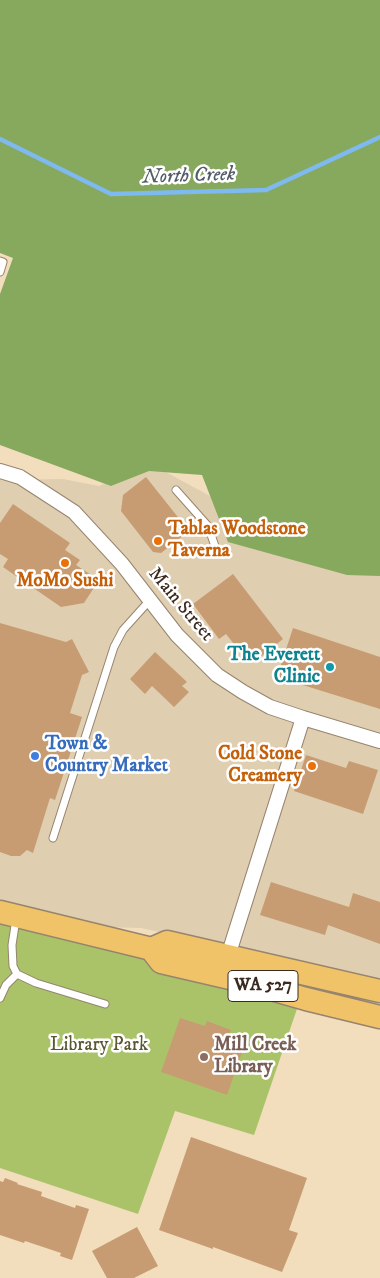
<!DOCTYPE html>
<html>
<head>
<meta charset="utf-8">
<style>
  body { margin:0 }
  canvas { display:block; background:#f2ddbd }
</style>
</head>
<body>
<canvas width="380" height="1278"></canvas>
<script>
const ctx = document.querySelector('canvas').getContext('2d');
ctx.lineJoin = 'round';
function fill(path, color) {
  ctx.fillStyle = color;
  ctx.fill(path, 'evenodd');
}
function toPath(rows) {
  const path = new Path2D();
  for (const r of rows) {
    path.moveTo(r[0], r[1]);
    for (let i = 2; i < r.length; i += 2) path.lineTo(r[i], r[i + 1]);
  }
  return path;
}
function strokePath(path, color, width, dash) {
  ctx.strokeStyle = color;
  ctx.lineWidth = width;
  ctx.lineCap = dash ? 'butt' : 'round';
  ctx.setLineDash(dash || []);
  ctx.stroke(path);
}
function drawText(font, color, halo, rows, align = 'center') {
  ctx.font = font + ' "IM FELL DW Pica",serif';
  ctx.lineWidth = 5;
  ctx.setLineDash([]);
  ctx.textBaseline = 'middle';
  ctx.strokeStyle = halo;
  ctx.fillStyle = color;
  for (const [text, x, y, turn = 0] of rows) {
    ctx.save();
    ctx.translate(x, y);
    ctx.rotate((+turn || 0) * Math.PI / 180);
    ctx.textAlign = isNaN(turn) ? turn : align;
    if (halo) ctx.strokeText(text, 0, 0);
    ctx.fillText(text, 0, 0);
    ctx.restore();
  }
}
fill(toPath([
  [149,463,221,502,380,554,380,980,141,928,103,927,0,903,0,477,9,480,63,479,99,486]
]), '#e0ceb1');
fill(toPath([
  [0,917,299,1003,254,1135,175,1111,138,1214,0,1168]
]), '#aac369');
fill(toPath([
  [0,0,380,0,380,576,347,575,228,542,202,475,149,471,111,486,0,445,0,294,13,258,0,253]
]), '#87a95d');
strokePath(toPath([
  [0,139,111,194,266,190,380,137]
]), '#7eb9ef', 4.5);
fill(toPath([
  [146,477,189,531,161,553,153,552,121,511,123,495],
  [13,504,70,543,65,550,80,560,76,565,99,580,84,603,61,607,3,567,8,559,0,554,0,523],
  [233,574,283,639,254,662,246,651,242,654,226,634,219,639,193,604],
  [0,623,66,642,72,639,89,672,82,675,70,713,82,717,55,800,50,798,33,853,27,850,20,856,11,856,0,852],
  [293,628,380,657,380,709,277,677],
  [155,652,187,682,182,686,189,692,174,707,152,686,145,694,130,679],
  [306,755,346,768,349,761,378,770,363,814,294,791],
  [271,882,349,907,353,893,380,902,380,944,328,925,325,935,260,915],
  [180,1018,205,1026,207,1021,231,1030,229,1035,246,1041,227,1095,161,1072],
  [191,1137,307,1178,289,1230,298,1233,282,1272,213,1247,213,1249,159,1230],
  [5,1178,18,1183,17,1184,42,1192,41,1196,75,1208,76,1205,89,1209,72,1260,60,1256,61,1253,25,1241,24,1243,0,1235,0,1181,3,1182],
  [137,1227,158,1266,134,1278,107,1278,92,1251]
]), '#c89c72');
const lane = toPath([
  [0,261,3,262,0,272],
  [176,490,208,526,217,552],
  [53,838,114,647,123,630,150,600],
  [16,919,12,945,13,966,17,974,36,983,105,1004],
  [0,998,6,985,17,974]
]);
const street = toPath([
  [0,471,20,477,74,512,122,564,177,635,217,675,243,692,270,707,303,718,380,741],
  [228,956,303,718]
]);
const primary = toPath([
  [0,912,164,952],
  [151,949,161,962,243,981,306,999,380,1017],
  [151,949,167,942,380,991]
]);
strokePath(lane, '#96846e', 9);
strokePath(street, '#96846e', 16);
strokePath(primary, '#96846e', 25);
strokePath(lane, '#fff', 7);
strokePath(street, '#fff', 14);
strokePath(primary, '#f0c369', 22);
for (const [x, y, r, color] of [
  [158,541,5,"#e8710a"],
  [65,563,5,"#e8710a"],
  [330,667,5,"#0f9aa8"],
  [35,756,5,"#3f7fe0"],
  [312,766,5,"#e8710a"],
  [204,1057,5,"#8d6e63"]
]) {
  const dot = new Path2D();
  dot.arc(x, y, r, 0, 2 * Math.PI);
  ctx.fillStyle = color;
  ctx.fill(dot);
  strokePath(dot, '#fff', 2);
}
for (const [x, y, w] of [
  [263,986,70]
]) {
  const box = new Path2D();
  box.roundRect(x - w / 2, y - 15.5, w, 31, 4);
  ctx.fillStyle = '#fff';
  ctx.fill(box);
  strokePath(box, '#3b2a1e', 1);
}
drawText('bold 18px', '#3b2a1e', null, [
  ["WA 527",263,986]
]);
drawText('bold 19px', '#c56008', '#fff', [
  ["Tablas Woodstone",168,530],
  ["Taverna",168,552],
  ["MoMo Sushi",65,582,"center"],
  ["Cold Stone",302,755,"right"],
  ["Creamery",302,777,"right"]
], 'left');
drawText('19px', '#3b2a1e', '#fff', [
  ["Main Street",180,605,50]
]);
drawText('bold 19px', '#0d838f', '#fff', [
  ["The Everett",320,656],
  ["Clinic",320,678]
], 'right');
drawText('bold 19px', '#366cbe', '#fff', [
  ["Town &",45,745],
  ["Country Market",45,767]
], 'left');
drawText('19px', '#5c5834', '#fff', [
  ["Library Park",99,1046]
]);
drawText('bold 19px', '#785e54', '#fff', [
  ["Mill Creek",214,1046],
  ["Library",214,1068]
], 'left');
drawText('italic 20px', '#525c67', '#fff', [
  ["North Creek",189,177,-2]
]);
</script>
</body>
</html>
